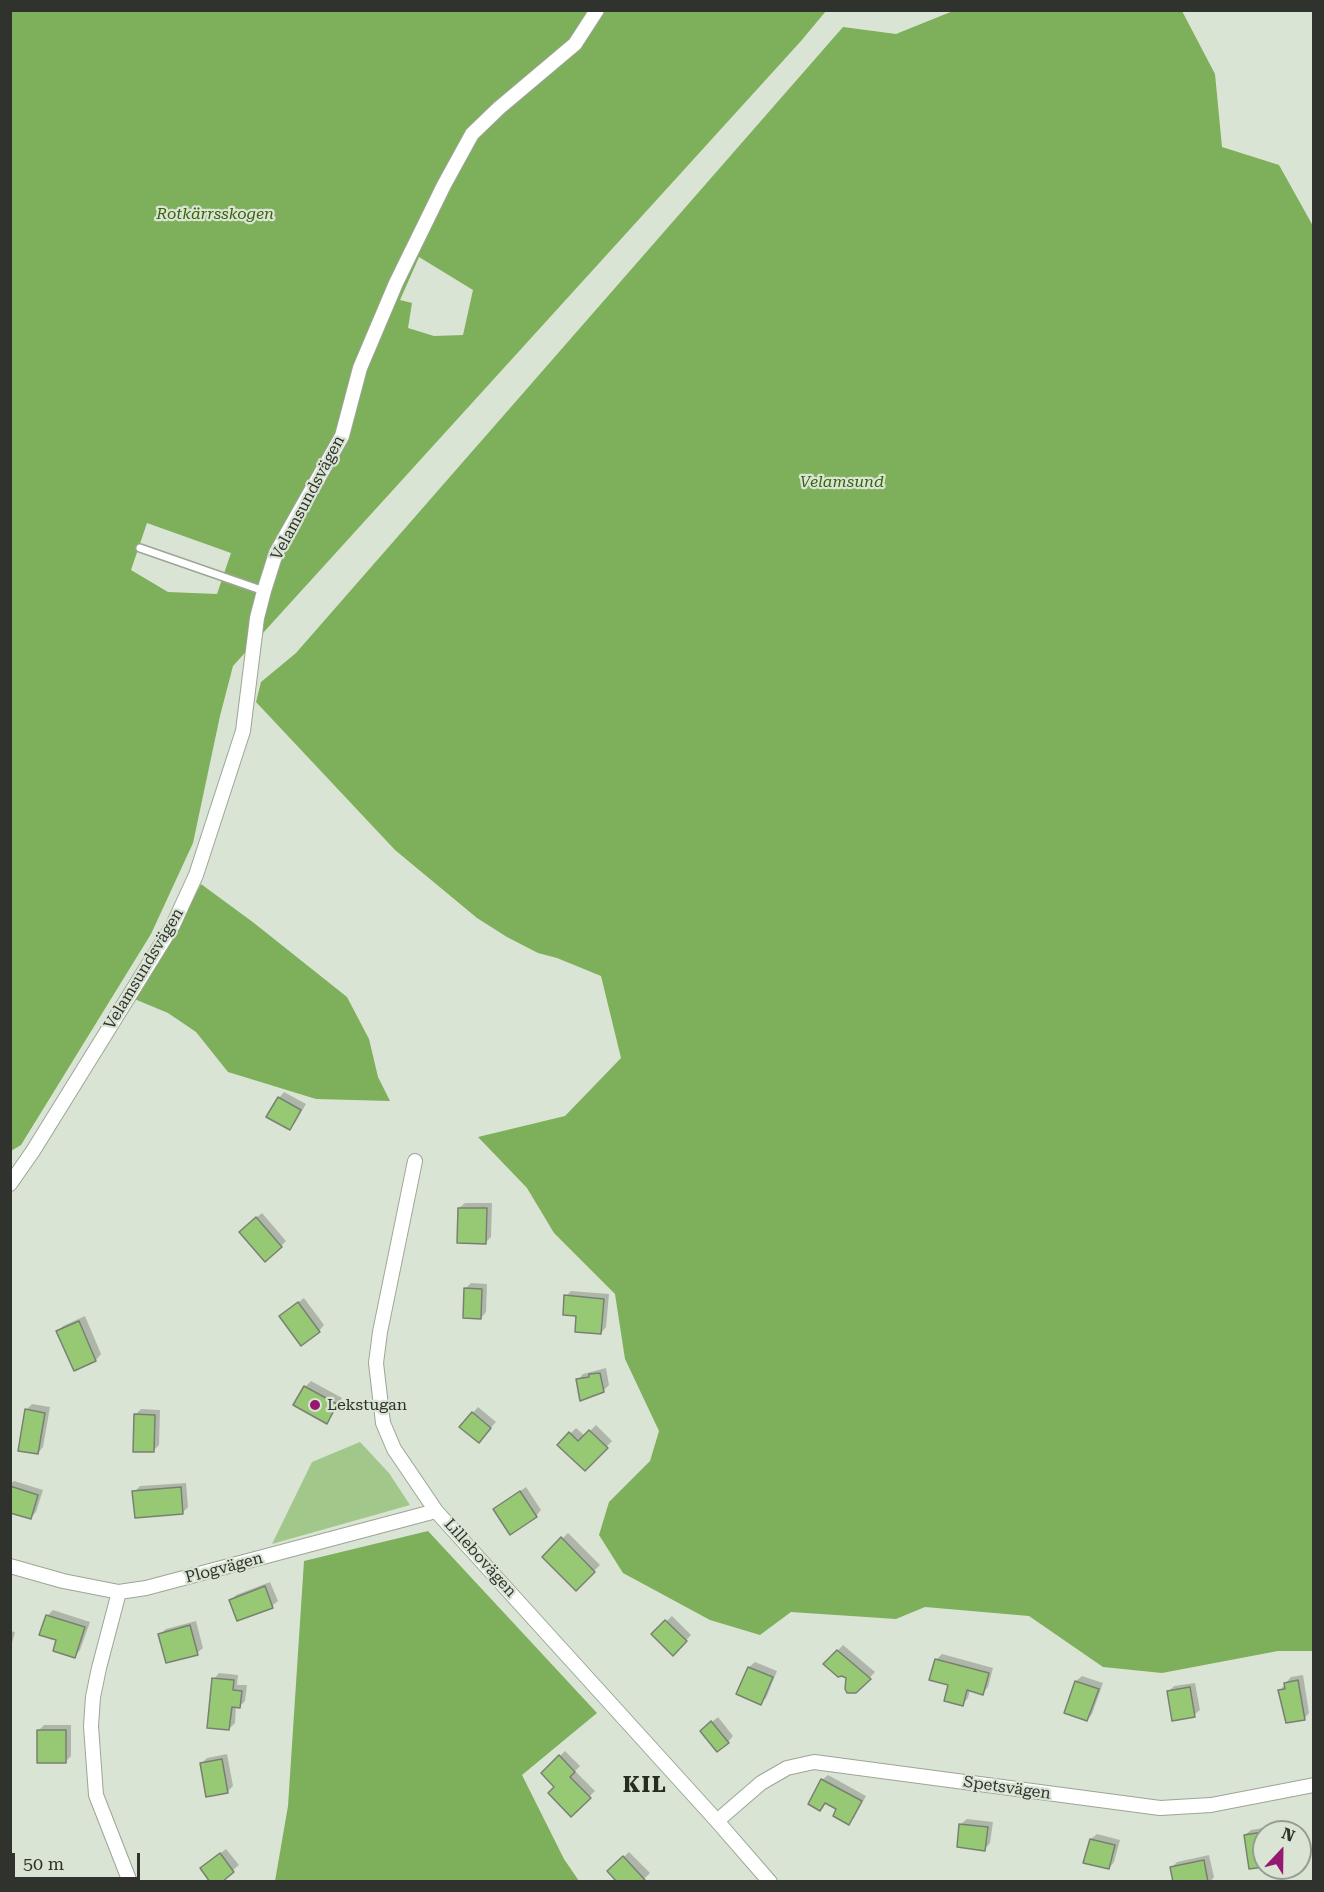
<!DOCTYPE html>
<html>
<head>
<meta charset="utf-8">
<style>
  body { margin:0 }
  #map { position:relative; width:1324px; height:1892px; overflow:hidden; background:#dae4d4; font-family:"Roboto Serif",serif }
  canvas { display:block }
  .frame { position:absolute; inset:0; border:12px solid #30332d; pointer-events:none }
  .north { position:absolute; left:1252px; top:1820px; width:60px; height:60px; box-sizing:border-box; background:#dae4d4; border:2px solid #969d91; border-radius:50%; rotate:22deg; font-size:16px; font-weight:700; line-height:24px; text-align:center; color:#30332d }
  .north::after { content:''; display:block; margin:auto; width:21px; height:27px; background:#961871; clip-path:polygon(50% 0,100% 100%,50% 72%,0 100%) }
  .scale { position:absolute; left:12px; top:1853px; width:128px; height:27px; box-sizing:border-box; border:3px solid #30332d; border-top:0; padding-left:8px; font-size:18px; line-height:21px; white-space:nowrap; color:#30332d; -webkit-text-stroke:4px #dae4d4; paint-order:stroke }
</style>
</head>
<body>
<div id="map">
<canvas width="1324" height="1892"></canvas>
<div class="frame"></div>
<div class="north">N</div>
<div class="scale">50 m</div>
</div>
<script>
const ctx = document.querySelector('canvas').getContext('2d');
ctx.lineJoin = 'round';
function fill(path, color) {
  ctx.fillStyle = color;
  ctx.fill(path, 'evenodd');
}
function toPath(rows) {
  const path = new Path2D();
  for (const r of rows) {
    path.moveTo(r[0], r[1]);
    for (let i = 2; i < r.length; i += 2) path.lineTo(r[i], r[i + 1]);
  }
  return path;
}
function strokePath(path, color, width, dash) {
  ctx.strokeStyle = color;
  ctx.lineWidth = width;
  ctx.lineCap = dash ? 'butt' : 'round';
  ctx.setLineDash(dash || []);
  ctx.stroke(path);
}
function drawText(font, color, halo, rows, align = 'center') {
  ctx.font = font + ' "Roboto Serif",serif';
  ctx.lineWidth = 4.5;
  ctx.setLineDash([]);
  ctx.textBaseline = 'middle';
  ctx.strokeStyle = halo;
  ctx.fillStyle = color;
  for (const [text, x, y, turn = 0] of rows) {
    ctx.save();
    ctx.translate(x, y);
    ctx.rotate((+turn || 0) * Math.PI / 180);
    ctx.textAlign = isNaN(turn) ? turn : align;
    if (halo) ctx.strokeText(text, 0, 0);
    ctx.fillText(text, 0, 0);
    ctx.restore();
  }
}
fill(toPath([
  [360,1442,389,1473,410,1505,272,1544,312,1462]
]), '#a2c78b');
fill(toPath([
  [11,11,826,11,801,41,233,666,220,716,193,843,151,934,21,1145,11,1151],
  [419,257,473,290,463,335,434,336,408,328,412,303,400,300],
  [147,523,231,553,217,594,168,592,131,570],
  [953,11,1182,11,1215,74,1222,147,1279,165,1313,226,1313,1651,1278,1651,1162,1673,1103,1667,1029,1616,925,1607,896,1619,791,1612,760,1635,710,1620,623,1573,599,1535,609,1502,650,1461,659,1431,625,1359,615,1294,554,1233,527,1188,478,1137,565,1116,621,1058,601,976,557,958,538,953,507,937,477,918,395,850,256,702,261,682,296,653,843,27,896,34],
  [201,884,254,923,347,997,369,1039,378,1077,390,1101,316,1099,228,1072,196,1032,168,1013,132,998,177,928],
  [428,1531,597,1713,522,1775,564,1859,579,1881,275,1881,288,1806,304,1561]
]), '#7eaf5b');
fill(toPath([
  [284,1092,306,1104,295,1123,289,1129,279,1098],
  [465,1203,492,1203,491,1237,486,1242,459,1208],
  [262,1213,286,1241,281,1246,246,1226],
  [471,1283,487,1284,486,1312,481,1318,465,1289],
  [571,1291,609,1294,606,1327,601,1333,578,1315,566,1296],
  [304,1298,324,1325,319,1331,287,1311],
  [85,1316,101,1354,96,1360,74,1369,58,1331,63,1326],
  [606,1368,609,1385,603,1391,578,1380,583,1374],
  [311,1381,342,1398,332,1416,327,1422,296,1405,305,1387],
  [32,1404,50,1407,43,1447,38,1453,26,1410],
  [478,1407,496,1422,484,1435,461,1426],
  [141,1409,160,1410,159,1445,153,1451,135,1415],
  [596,1425,612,1441,585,1469,559,1445,576,1428,585,1436],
  [14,1481,43,1490,36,1512,30,1518,10,1511,10,1484],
  [186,1483,188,1507,182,1513,134,1492,140,1486],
  [526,1487,541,1510,536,1516,495,1509],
  [568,1533,600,1565,576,1589,544,1557],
  [270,1582,278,1601,272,1606,231,1601,236,1595],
  [53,1610,90,1622,80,1650,75,1656,58,1639,47,1616],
  [672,1616,691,1635,673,1654,653,1634],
  [196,1621,203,1648,197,1653,160,1634,166,1629],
  [10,1631,15,1632,10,1650],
  [843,1645,875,1672,856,1692,847,1677,825,1664],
  [942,1654,993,1668,988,1687,983,1693,970,1690,968,1698,963,1704,936,1660],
  [755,1662,777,1671,766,1698,760,1703,738,1694,749,1667],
  [219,1673,238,1675,237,1685,247,1685,245,1701,240,1706,236,1706,235,1723,229,1729,214,1679],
  [1303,1675,1309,1713,1304,1719,1280,1690,1291,1677],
  [1082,1676,1103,1683,1092,1714,1087,1720,1065,1712,1076,1681],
  [1195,1683,1200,1710,1194,1715,1168,1692,1174,1686],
  [718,1717,733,1736,728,1742,707,1726],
  [44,1725,71,1725,71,1756,66,1761,39,1730],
  [565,1751,580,1766,575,1771,595,1791,571,1815,556,1787,543,1773],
  [227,1754,233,1786,227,1792,202,1763,207,1758],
  [828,1775,866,1796,854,1818,849,1823,838,1809,826,1803,820,1809,822,1780],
  [967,1819,993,1822,990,1843,985,1849,961,1824],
  [1269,1827,1270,1832,1264,1832,1264,1865,1250,1867,1245,1835,1251,1830],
  [1097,1834,1120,1840,1114,1862,1109,1868,1091,1839],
  [226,1849,239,1865,219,1882,208,1863],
  [629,1852,650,1873,641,1882,609,1871],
  [1209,1855,1214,1877,1210,1882,1174,1882,1171,1868,1177,1862]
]), '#0003');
const building = toPath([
  [278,1097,301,1110,290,1130,266,1117,278,1097],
  [458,1208,487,1208,486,1244,457,1243,458,1208],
  [256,1217,282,1247,265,1262,239,1232,256,1217],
  [464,1288,482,1289,481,1319,463,1318,464,1288],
  [564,1295,604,1299,601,1334,575,1332,576,1316,563,1315,564,1295],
  [298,1302,320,1332,301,1346,279,1316,298,1302],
  [79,1321,96,1361,74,1371,56,1331,79,1321],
  [600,1373,604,1392,580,1401,576,1379,589,1377,589,1374,600,1373],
  [304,1386,337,1404,327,1424,293,1405,304,1386],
  [25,1409,45,1413,38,1454,18,1451,25,1409],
  [472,1412,491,1428,479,1443,459,1427,472,1412],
  [134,1414,155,1415,154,1452,133,1452,134,1414],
  [589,1430,608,1448,585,1471,557,1445,569,1432,578,1441,589,1430],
  [10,1486,38,1495,31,1519,10,1513,10,1486],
  [181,1487,183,1514,135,1518,132,1491,181,1487],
  [520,1491,537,1517,510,1535,493,1509,520,1491],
  [561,1537,595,1572,576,1591,542,1557,561,1537],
  [265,1586,273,1608,237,1621,229,1600,265,1586],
  [46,1615,85,1627,75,1658,53,1651,56,1640,39,1635,46,1615],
  [665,1620,687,1641,673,1656,651,1634,665,1620],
  [190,1625,198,1655,166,1663,158,1634,190,1625],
  [837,1650,871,1679,856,1693,847,1693,845,1689,846,1678,842,1676,838,1677,823,1664,837,1650],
  [935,1659,989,1673,983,1695,967,1690,963,1706,944,1701,948,1685,929,1680,935,1659],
  [748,1667,773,1677,761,1705,736,1694,748,1667],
  [212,1678,234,1680,233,1690,242,1691,240,1708,232,1707,229,1730,207,1728,212,1678],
  [1298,1680,1305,1720,1286,1723,1278,1690,1285,1689,1284,1683,1298,1680],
  [1075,1681,1099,1689,1087,1721,1064,1713,1075,1681],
  [1190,1687,1195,1717,1172,1721,1167,1691,1190,1687],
  [711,1721,729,1743,717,1752,700,1731,711,1721],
  [37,1730,66,1730,66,1763,37,1763,37,1730],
  [559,1755,575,1772,570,1777,591,1798,571,1817,548,1793,554,1787,541,1773,559,1755],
  [222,1759,228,1793,206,1797,200,1763,222,1759],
  [821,1779,862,1801,849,1825,833,1816,836,1809,825,1803,820,1811,808,1804,821,1779],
  [959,1824,988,1827,985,1851,957,1847,959,1824],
  [1263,1832,1264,1867,1249,1869,1244,1835,1263,1832],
  [1090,1839,1115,1845,1109,1869,1083,1863,1090,1839],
  [220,1853,234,1872,222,1882,210,1882,200,1868,220,1853],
  [623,1856,645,1880,643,1882,617,1882,607,1871,623,1856],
  [1204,1860,1208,1882,1173,1882,1170,1867,1204,1860]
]);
fill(building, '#97c975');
strokePath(building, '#788072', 1.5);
const service = toPath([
  [140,548,264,591]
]);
const minor = toPath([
  [415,1161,380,1332,376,1363,383,1423,394,1449,436,1511,717,1821,770,1882],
  [10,1184,33,1151,173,925,196,875,243,731,257,618,264,591,276,553,342,436,360,368,396,283,444,185,472,134,499,108,575,44,597,10],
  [10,1566,63,1581,119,1592,146,1588,436,1511],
  [119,1592,99,1668,93,1697,91,1726,96,1795,130,1882],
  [717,1821,761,1783,787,1768,814,1762,1160,1808,1211,1805,1314,1785]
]);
strokePath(service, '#9ca597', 10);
strokePath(minor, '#9ca597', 16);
strokePath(service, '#fff', 7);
strokePath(minor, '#fff', 14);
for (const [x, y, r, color] of [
  [315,1405,6,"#961871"]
]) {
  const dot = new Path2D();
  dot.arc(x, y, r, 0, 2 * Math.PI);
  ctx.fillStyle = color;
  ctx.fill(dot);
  strokePath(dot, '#dae4d4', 2);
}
drawText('italic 16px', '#38640a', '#dae4d4', [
  ["Rotkärrsskogen",215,214],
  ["Velamsund",842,482]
]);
drawText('16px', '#30332d', '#dae4d4', [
  ["Velamsundsvägen",308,498,-62],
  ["Velamsundsvägen",144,969,-59],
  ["Lillebovägen",480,1558,48],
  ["Plogvägen",224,1568,-15],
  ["Spetsvägen",1007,1788,8]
]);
drawText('16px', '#30332d', '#dae4d4', [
  ["Lekstugan",327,1405]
], 'left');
ctx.letterSpacing = '1.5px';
drawText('bold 22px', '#252d21', '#dae4d4', [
  ["KIL",645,1786]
]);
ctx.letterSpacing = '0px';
</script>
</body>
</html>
